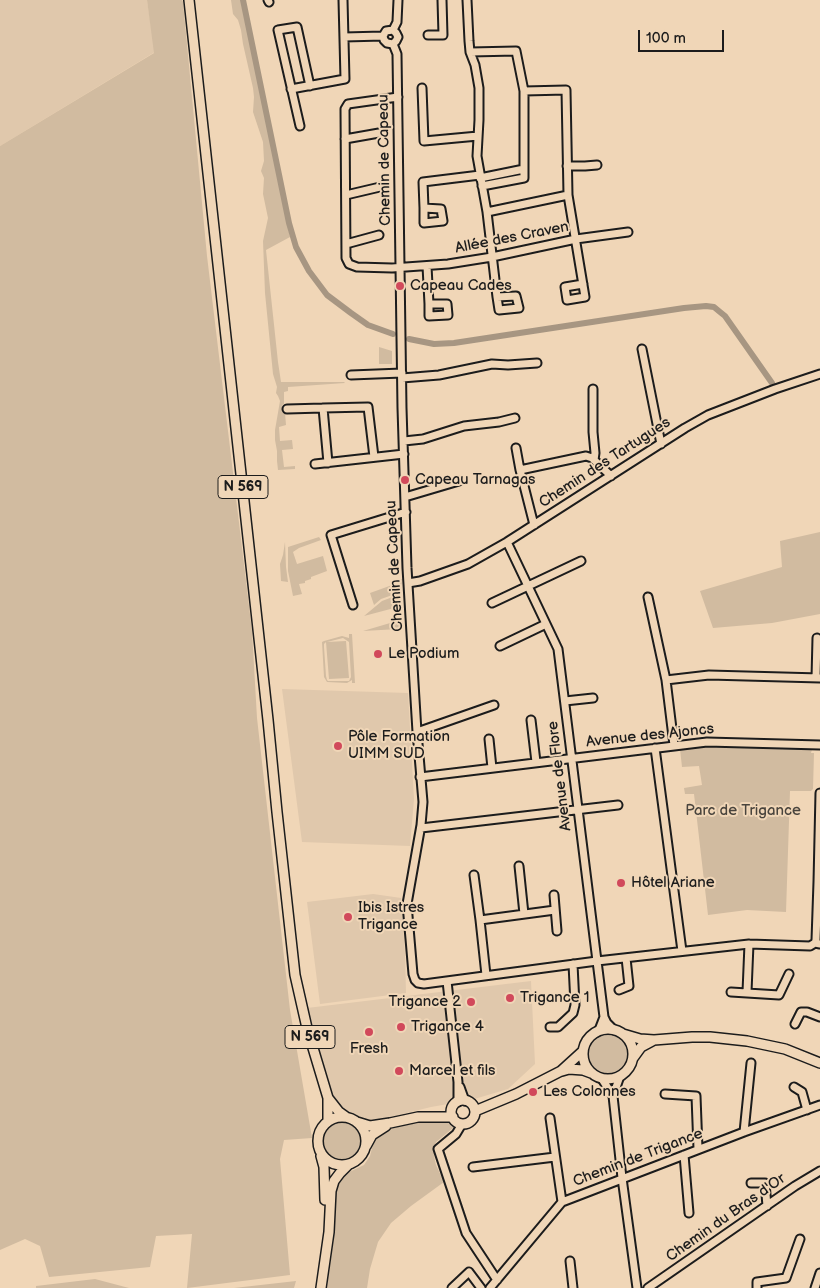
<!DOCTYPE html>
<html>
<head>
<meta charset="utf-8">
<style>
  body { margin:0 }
  #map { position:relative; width:820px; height:1288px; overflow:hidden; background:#f0d6b7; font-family:"Balsamiq Sans",sans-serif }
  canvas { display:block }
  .scale { position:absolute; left:638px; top:30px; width:86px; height:22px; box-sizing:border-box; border:2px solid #1c1c1c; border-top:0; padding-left:6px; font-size:15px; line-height:18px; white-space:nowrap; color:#1c1c1c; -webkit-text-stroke:4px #f0d6b7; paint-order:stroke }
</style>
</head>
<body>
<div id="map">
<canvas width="820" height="1288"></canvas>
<div class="scale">100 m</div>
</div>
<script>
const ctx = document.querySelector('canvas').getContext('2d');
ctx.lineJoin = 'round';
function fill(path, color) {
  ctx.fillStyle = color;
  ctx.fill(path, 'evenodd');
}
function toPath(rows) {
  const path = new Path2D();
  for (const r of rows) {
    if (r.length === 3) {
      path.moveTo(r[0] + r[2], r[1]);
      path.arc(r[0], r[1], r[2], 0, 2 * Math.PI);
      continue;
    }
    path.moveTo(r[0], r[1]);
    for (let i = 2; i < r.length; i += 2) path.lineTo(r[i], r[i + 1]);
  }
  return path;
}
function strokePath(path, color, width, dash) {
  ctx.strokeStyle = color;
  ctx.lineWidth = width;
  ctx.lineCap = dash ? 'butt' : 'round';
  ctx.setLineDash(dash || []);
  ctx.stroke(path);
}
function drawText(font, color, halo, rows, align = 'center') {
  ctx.font = font + ' "Balsamiq Sans",sans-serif';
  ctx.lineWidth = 4;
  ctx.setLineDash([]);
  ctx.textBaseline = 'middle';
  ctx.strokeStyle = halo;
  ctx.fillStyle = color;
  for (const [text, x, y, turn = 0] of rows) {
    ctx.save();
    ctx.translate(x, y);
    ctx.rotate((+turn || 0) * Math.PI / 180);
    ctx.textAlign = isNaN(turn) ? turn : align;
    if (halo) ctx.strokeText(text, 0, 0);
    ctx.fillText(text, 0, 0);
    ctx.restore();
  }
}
fill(toPath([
  [0,0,147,0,155,52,0,146],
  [282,689,408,693,414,799,410,846,302,842],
  [373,894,401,898,405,954,406,993,320,1004,307,902],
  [531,981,535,1064,508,1089,471,1100,431,1107,382,1119,365,1120,344,1109,334,1099,307,1008]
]), '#e0c8ac');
fill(toPath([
  [147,0,182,0,183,2,207,256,252,631,257,718,290,1010,312,1138,284,1140,280,1159,290,1275,187,1288,192,1234,156,1236,150,1267,49,1277,40,1246,25,1239,0,1250,0,146,154,53],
  [231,0,241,0,290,237,266,250,278,362,281,382,344,382,345,383,288,387,288,391,284,392,284,404,282,405,282,410,285,413,286,425,279,427,280,441,292,440,293,449,282,450,284,467,295,466,295,469,278,470,277,461,277,451,275,440,275,430,280,401,278,396,276,393,277,387,273,374,265,293,263,241,268,218,263,194,264,178,261,171,264,161,263,142,253,112,254,97,253,88,243,44,241,30,238,20,233,14],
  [379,347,392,351,392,364,379,364],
  [820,532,820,614,772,623,713,628,700,591,782,567,780,541],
  [319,537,321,540,299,548,293,552,297,564,323,556,327,571,311,577,311,579,305,581,305,583,299,584,302,594,293,596,288,571,288,547],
  [285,542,286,567,288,582,281,581,280,564,283,555],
  [402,579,401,592,381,599,374,605,370,593,395,584,395,582],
  [398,595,398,607,364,616,382,601],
  [399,616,399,629,363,631,397,621,395,617],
  [349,634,352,634,355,683,352,683,352,680,347,683,327,682,324,677,322,642,324,641,342,636,349,638],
  [343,638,349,642,351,677,349,681,328,681,327,680,326,676,324,647,324,644,326,642,329,679,349,678,346,641,327,642],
  [706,746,812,749,811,753,814,753,813,789,811,791,790,791,786,912,747,910,708,915,694,794,685,794,684,788,702,785,699,766,682,767,680,749],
  [609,1054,21],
  [441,1119,451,1120,454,1125,453,1128,436,1142,434,1149,434,1156,436,1165,444,1182,411,1206,391,1223,378,1242,370,1269,367,1288,327,1288,334,1238,333,1206,337,1186,343,1175,364,1165,370,1156,373,1144,378,1137,387,1130,401,1126],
  [342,1141,19],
  [95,1279,129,1288,36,1288,36,1286],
  [296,1281,294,1288,234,1288]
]), '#d1bba0');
strokePath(toPath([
  [243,0,289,223,296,247,309,271,327,295,351,313,368,325,393,334],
  [409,339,434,344,454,343,684,308,706,306,714,307,720,312,725,316,772,383]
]), '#a79682', 6);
const minor = toPath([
  [268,0,269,2],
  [467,0,469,41,470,52,475,65,479,88,479,120,477,156,487,212,497,297,499,310,519,308,516,296,497,297],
  [393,30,397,22,398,0],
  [393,30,386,31,383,36,384,40,387,43,393,44],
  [393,30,396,33,398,37,396,41,393,44],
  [428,35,443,35,442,0],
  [344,37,383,36],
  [393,44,397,54,402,408,407,568,417,732,423,802,421,825,407,904,413,974,415,980,418,983,424,984,597,961,749,944,810,946,815,943,820,944],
  [470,52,516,51,524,91,524,178,482,186],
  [422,88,424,141,478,136],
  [291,89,345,79,343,0],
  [524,91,566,90,568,195,585,297,567,300,565,287,583,284],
  [398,97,348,104,345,109,346,258,349,264,357,267,392,268,448,264,492,257,576,239,628,232],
  [300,126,278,30,297,27,310,86],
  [345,139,379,133],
  [567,166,585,166,597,165],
  [480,178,524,169],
  [346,195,380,187],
  [424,208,441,209,443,221,424,223,424,208,423,182,480,175],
  [487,212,568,195],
  [346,244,379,235],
  [427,266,429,304,429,316,448,315,447,304,429,304],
  [642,349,661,444],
  [351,375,402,373],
  [402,378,439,375,492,364,508,365,537,363],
  [593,389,593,432,595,453,594,460],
  [287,409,323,408],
  [404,441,423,439,464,426,499,422,515,418],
  [516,448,520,470],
  [328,463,323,408,368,407,374,457],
  [315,464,404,454],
  [405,497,459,481],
  [534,525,520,470,586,456,592,458,611,476],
  [507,542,558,649,604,1017,607,1023,614,1030],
  [408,583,420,581,468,564,507,542,685,428,708,415,775,389,820,374],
  [648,597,666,680,674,745],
  [492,603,581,561],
  [353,605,331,535,406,512],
  [500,646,546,624],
  [816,678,817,638],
  [666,680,709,675,820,678],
  [565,701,593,698],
  [531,720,536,762],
  [417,732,494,705],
  [489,739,492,768],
  [655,748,682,951],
  [420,777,707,742,820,745],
  [421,828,618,805],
  [519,866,524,914],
  [474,875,480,920],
  [554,895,557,931],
  [815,943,816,940,818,882,820,793],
  [486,975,480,920,555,910],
  [447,981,458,1082,458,1102],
  [619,990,629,986,626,958],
  [731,992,779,995,789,974],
  [747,992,749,944],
  [795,1024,801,1012,807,1012,820,1017],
  [550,1027,558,1027,573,1013,575,1005,573,964],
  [597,1032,599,1030,604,1017],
  [602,1079,613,1096,620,1076],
  [460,1087,465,1101],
  [794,1087,802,1092,807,1110],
  [665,1094,696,1096,698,1149],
  [613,1096,622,1178,637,1288],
  [550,1118,562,1202],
  [462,1124,456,1134,438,1149,466,1233,497,1280],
  [744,1132,751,1063],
  [684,1155,689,1213],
  [473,1167,555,1157],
  [751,1183,765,1183,767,1206],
  [570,1261,573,1288],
  [452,1288,469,1272,481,1288],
  [490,1288,562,1202,744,1132,820,1105],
  [648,1288,795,1186,820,1171],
  [757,1288,757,1282,786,1278,800,1239],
  [815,1288,820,1273]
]);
const major = toPath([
  [189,0,268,720,277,812,295,975,307,1028,328,1098,328,1120],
  [608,1054,25],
  [623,1034,640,1039,654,1040,692,1037,710,1037,747,1041,785,1049,820,1063],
  [633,1058,641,1047,654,1040],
  [562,1071,569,1069,583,1070,591,1073],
  [328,1098,339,1112,346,1117],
  [463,1112,12],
  [475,1111,516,1094,561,1071,583,1051],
  [342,1141,24],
  [357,1122,370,1126,390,1123,418,1117,453,1117],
  [366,1146,372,1135,386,1126],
  [321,1156,324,1167,325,1200],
  [321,1288,329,1232,331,1191,334,1181,340,1173,348,1165]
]);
strokePath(minor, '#1c1c1c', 11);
strokePath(major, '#1c1c1c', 12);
strokePath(minor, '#f0d6b7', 7);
strokePath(major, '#f0d6b7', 9);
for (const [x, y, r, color] of [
  [400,286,5,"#d1495b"],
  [405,480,5,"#d1495b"],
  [378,654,5,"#d1495b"],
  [338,746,5,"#d1495b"],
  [621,883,5,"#d1495b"],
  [348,917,5,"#d1495b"],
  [510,998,5,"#d1495b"],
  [471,1002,5,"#d1495b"],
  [401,1027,5,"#d1495b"],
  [369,1032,5,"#d1495b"],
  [399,1071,5,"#d1495b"],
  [533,1092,5,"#d1495b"]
]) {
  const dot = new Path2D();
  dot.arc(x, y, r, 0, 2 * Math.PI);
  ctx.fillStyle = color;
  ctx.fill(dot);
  strokePath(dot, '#f0d6b7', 2);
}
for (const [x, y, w] of [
  [243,487,50],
  [310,1037,50]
]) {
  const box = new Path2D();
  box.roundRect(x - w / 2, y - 11.5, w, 23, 4);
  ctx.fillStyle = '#f0d6b7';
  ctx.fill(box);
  strokePath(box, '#1c1c1c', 1);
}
drawText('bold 14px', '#1c1c1c', null, [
  ["N 569",243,487],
  ["N 569",310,1037]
]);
drawText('15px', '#1c1c1c', '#f0d6b7', [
  ["Chemin de Capeau",385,160,-91],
  ["Allée des Craven",512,238,-11],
  ["Chemin des Tartugues",605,463,-33],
  ["Chemin de Capeau",395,566,-93],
  ["Avenue des Ajoncs",650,736,-6],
  ["Avenue de Flore",560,776,-97],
  ["Chemin de Trigance",638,1158,-21],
  ["Chemin du Bras d'Or",726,1218,-35]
]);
drawText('15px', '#1c1c1c', '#f0d6b7', [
  ["Capeau Cades",410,286],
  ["Capeau Tarnagas",415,480],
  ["Le Podium",388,654],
  ["Pôle Formation",348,737],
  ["UIMM SUD",348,754],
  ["Hôtel Ariane",631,883],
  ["Ibis Istres",358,908],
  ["Trigance",358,925],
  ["Trigance 1",520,998],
  ["Trigance 2",461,1002,"right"],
  ["Trigance 4",411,1027],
  ["Fresh",369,1049,"center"],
  ["Marcel et fils",409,1071],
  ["Les Colonnes",543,1092]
], 'left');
drawText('15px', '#49443d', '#f0d6b7', [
  ["Parc de Trigance",743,811]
]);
</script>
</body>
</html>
